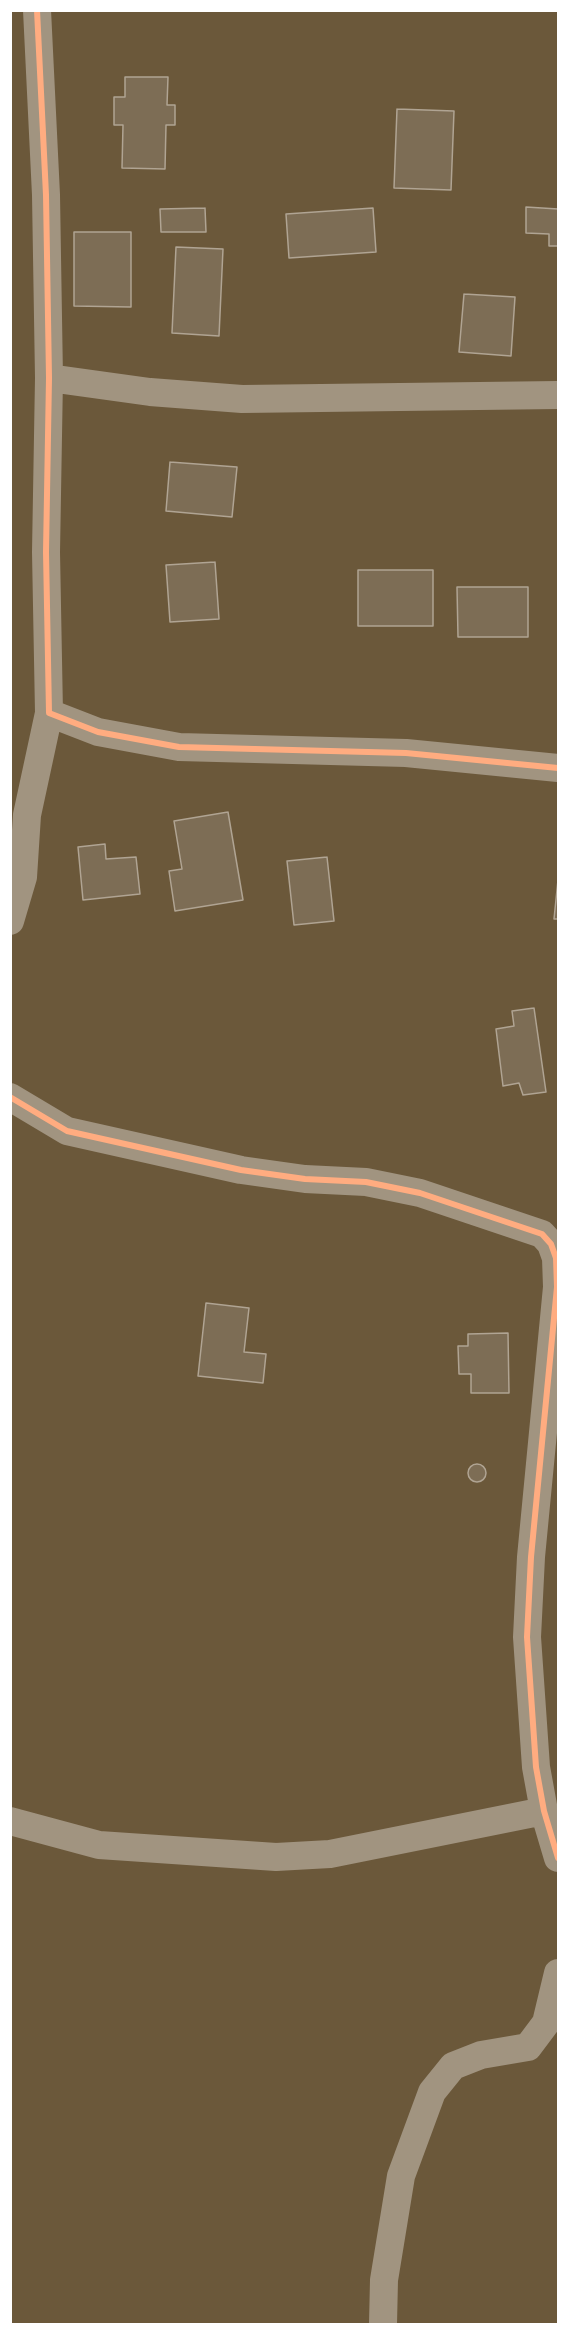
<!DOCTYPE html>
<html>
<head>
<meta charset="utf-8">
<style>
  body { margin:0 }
  #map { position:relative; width:569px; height:2335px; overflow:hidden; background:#6b583a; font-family:"Public Sans",sans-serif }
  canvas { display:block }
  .frame { position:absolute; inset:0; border:12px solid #fff; pointer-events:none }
</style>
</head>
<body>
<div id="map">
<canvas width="569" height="2335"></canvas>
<div class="frame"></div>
</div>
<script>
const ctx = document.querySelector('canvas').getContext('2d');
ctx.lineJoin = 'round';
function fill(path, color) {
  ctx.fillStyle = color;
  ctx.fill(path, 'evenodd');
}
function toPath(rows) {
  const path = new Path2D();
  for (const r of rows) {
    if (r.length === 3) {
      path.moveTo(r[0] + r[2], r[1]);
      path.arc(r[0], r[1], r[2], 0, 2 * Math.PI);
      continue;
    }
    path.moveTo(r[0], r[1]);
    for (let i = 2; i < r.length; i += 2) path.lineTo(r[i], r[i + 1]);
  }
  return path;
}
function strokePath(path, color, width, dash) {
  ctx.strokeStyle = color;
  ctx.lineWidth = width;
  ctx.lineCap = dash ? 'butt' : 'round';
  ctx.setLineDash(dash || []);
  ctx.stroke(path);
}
const building = toPath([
  [125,77,168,77,167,105,175,105,175,125,166,125,165,169,122,168,123,125,114,125,114,97,125,97,125,77],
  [397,109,454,111,451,190,394,188,397,109],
  [526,207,558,209,558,246,549,246,549,234,526,233,526,207],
  [205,208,206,232,161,232,160,209,205,208],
  [373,208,376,252,289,258,286,214,373,208],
  [74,232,131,232,131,307,74,306,74,232],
  [176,247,223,249,219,336,172,333,176,247],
  [464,294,515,297,511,356,459,352,464,294],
  [170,462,237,467,232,517,166,511,170,462],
  [215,562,219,619,170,622,166,565,215,562],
  [358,570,433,570,433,626,358,626,358,570],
  [457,587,528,587,528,637,458,637,457,587],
  [228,812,243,900,175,911,169,871,182,869,174,821,228,812],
  [105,844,106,859,136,857,140,894,83,900,78,847,105,844],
  [327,857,334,921,294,925,287,861,327,857],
  [558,880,558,919,554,919,558,880],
  [534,1008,546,1092,523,1095,519,1083,503,1086,496,1029,514,1026,512,1011,534,1008],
  [206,1303,249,1308,244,1352,266,1354,263,1383,198,1376,206,1303],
  [508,1333,509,1393,471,1393,471,1374,459,1374,458,1346,468,1346,468,1334,508,1333],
  [477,1473,9]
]);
fill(building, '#7d6d55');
strokePath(building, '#b0a493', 1.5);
strokePath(toPath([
  [37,10,46,195,49,378,46,552,49,713,98,732,179,747,406,753,558,768],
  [49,378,150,392,242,399,558,395],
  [10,921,23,877,27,815,49,713],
  [10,1097,67,1131,241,1170,305,1179,366,1182,420,1193,542,1234,551,1244,556,1258,557,1287,531,1557,527,1637,536,1767,544,1811,558,1858],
  [10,1821,99,1845,276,1857,330,1854,544,1811],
  [383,2324,384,2280,401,2176,432,2092,453,2066,481,2055,528,2047,546,2023,558,1973]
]), '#a19480', 28);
strokePath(toPath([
  [37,10,46,195,49,378,46,552,49,713,98,732,179,747,406,753,558,768],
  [10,1097,67,1131,241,1170,305,1179,366,1182,420,1193,542,1234,551,1244,556,1258,557,1287,531,1557,527,1637,536,1767,544,1811,558,1858]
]), '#ffac80', 6);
</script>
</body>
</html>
